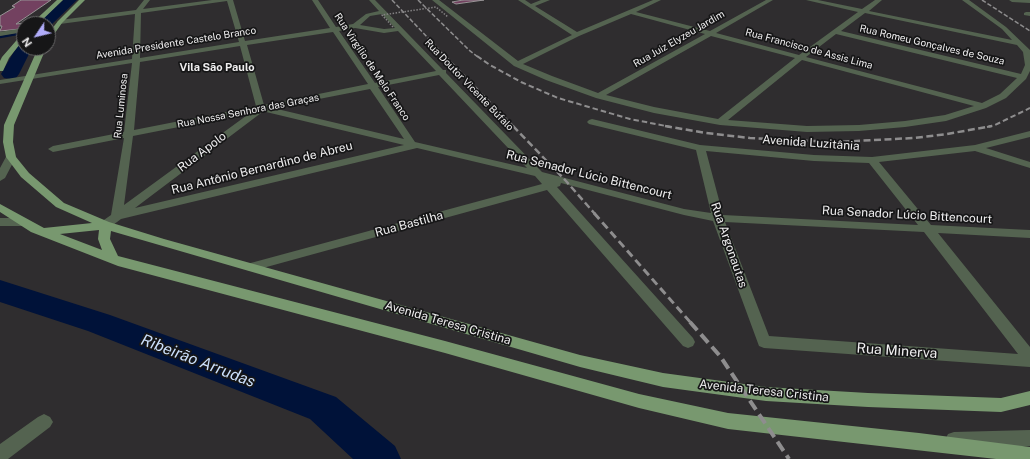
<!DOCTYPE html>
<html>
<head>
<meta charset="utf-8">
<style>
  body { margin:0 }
  #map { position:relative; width:1030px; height:459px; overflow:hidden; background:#2f2d2f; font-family:"Public Sans",sans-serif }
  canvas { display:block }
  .north { position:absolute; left:16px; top:16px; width:40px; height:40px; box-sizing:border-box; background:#161617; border:1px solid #6d6c6d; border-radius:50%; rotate:235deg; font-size:11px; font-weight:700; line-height:16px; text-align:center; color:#efeeef }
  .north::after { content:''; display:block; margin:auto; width:14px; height:18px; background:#b1adfa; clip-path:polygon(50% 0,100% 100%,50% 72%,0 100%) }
</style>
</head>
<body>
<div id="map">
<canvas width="1030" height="459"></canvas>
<div class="north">N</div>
</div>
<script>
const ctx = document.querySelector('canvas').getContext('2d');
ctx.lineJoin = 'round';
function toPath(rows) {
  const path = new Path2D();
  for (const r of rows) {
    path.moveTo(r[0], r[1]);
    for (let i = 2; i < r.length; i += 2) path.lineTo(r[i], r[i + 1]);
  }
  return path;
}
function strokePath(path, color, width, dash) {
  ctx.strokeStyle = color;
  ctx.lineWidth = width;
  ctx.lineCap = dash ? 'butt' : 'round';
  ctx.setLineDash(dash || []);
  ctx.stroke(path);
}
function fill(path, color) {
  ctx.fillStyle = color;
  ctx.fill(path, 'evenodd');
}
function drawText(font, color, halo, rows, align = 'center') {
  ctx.font = font + ' "Public Sans",sans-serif';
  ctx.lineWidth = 3.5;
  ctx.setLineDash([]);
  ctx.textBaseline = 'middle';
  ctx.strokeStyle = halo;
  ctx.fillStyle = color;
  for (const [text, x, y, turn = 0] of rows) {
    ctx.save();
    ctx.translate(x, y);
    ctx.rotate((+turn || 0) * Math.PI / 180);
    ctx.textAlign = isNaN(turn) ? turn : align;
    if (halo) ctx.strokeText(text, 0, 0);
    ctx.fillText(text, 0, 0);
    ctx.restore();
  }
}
strokePath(toPath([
  [0,37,17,34]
]), '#001239', 2.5);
fill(toPath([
  [63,0,77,0,49,27,48,24,37,24,63,0],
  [24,43,24,48,32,48,19,74,16,78,10,79,4,78,1,74,16,48,18,45,24,43],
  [0,280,110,315,336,397,395,446,401,459,353,459,310,419,88,331,0,302,0,280]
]), '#001239');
const building = toPath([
  [21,0,51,0,16,24,26,23,20,29,0,31,2,26,0,26,0,16,15,7,12,6,21,0],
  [463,0,484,0,456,4,452,2,463,0]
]);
fill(building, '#734160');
strokePath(building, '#979395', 1);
fill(toPath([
  [144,0,150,0,143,9,212,0,233,0,245,41,330,28,312,0,318,0,336,27,353,24,366,14,379,11,369,0,375,0,443,70,446,70,446,73,542,172,684,209,711,213,696,150,589,124,587,122,589,120,592,119,700,145,814,155,872,157,975,145,1030,131,1030,137,986,148,1030,162,1030,168,975,151,879,162,931,225,1030,230,1030,238,938,233,1030,347,1030,367,764,348,759,346,713,221,684,215,561,183,560,186,557,187,693,338,695,342,693,346,688,348,683,346,547,190,252,271,247,270,246,267,247,264,542,184,535,176,417,148,121,219,109,228,101,228,99,225,101,222,111,215,124,138,53,152,48,149,53,146,124,132,132,63,0,84,0,80,132,59,135,14,60,24,57,22,60,20,136,10,144,0],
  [227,1,239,42,140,58,141,13,227,1],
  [382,14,395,28,384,29,360,25,370,16,382,14],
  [355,28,384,33,398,31,436,71,375,83,339,31,355,28],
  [333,32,368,84,264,105,247,45,333,32],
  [240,46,256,106,134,130,140,62,240,46],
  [439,75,527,168,415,142,378,87,439,75],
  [370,89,404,139,273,108,370,89],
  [262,111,404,145,135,208,261,113,262,111],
  [250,113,124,205,133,136,250,113],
  [706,151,814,161,869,163,918,225,723,215,706,151],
  [725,222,924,232,1018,354,769,336,725,222],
  [432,0,439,0,518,61,572,35,518,0,525,0,531,4,541,0,550,0,535,6,577,32,653,0,661,0,636,12,710,31,766,0,773,0,716,33,799,55,858,12,806,0,818,0,862,9,875,0,882,0,869,11,1012,40,1002,29,962,0,969,0,1006,27,1030,50,1030,71,1026,79,1006,98,986,108,946,121,905,127,859,131,807,132,720,125,654,113,596,98,546,80,514,66,432,0],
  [865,13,1017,45,1023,52,1025,65,1021,74,841,31,865,13],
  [631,14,705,34,598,93,552,76,523,64,579,36,631,14],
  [836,34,1017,78,1000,94,982,103,806,57,836,34],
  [711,36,795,58,718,119,654,107,606,95,711,36],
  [802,60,974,106,945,115,905,121,859,125,807,126,728,120,802,60],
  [1009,0,1030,0,1030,3,1012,2,1009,0],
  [1026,12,1030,12,1030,16,1024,15,1024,13,1026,12],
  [24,28,24,32,0,36,0,32,24,28],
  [11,154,16,157,5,178,0,181,0,168,7,155,11,154],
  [0,218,22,218,26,219,28,222,26,225,22,226,0,226,0,218],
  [44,414,50,417,53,422,50,427,8,459,0,459,0,444,38,417,44,414],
  [1030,430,1030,446,954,448,948,446,945,440,948,434,954,432,1030,430]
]), '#546350');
fill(toPath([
  [57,0,63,0,38,24,31,24,57,0],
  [79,0,85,0,62,23,50,40,48,41,48,34,58,21,79,0],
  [24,33,24,39,9,58,3,71,0,71,0,61,2,57,22,34,24,33],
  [38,48,46,48,14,125,13,142,16,157,29,173,64,203,109,222,164,239,580,355,663,373,766,387,868,393,1001,398,1030,391,1030,405,1001,412,868,407,766,401,663,387,580,367,111,231,110,239,118,256,445,341,639,394,728,413,919,433,1030,447,1030,459,996,459,728,429,639,408,445,353,118,266,31,232,0,212,0,204,44,228,92,223,56,207,21,177,6,157,3,142,4,125,38,48],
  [99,230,98,239,102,250,60,234,99,230]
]), '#78986f');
strokePath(toPath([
  [392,0,446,57],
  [418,0,469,50,478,57],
  [982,0,1030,31]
]), '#8e8d8e', 1.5, [4.5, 2]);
strokePath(toPath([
  [445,56,514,127],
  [477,56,490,65,521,82,558,98,630,119,671,127],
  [987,127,995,125,1030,108]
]), '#8e8d8e', 2, [5.5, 3]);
strokePath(toPath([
  [513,126,566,181,595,214],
  [665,126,706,133,750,138,836,142,914,138,947,134,992,126]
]), '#8e8d8e', 2.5, [7, 3.5]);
strokePath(toPath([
  [594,213,691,323]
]), '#8e8d8e', 3, [8, 4.5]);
strokePath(toPath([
  [690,322,720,356,789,459]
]), '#8e8d8e', 4, [11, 5.5]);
strokePath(toPath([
  [393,27,382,15,436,7,448,17]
]), '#848284', 1.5, [1.5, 1.5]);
drawText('10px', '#efeeef', '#161617', [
  ["Rua Juiz Elyzeu Jardim",679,39,-30],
  ["Avenida Presidente Castelo Branco",176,43,-9],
  ["Rua Romeu Gonçalves de Souza",932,45,13],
  ["Rua Francisco de Assis Lima",809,49,15],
  ["Rua Virgílio de Melo Franco",372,67,56],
  ["Rua Doutor Vicente Búfalo",469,85,46],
  ["Rua Luminosa",121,106,-84],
  ["Rua Nossa Senhora das Graças",248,111,-11]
]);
drawText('bold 11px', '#efeeef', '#161617', [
  ["Vila São Paulo",217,68]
]);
drawText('12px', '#efeeef', '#161617', [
  ["Avenida Luzitânia",811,143,4],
  ["Rua Apolo",202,152,-37],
  ["Rua Antônio Bernardino de Abreu",262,168,-14],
  ["Rua Senador Lúcio Bittencourt",589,175,14],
  ["Rua Senador Lúcio Bittencourt",907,215,3],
  ["Rua Bastilha",409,224,-15],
  ["Rua Argonautas",729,245,71],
  ["Avenida Teresa Cristina",448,323,16],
  ["Avenida Teresa Cristina",764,391,6]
]);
drawText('14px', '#efeeef', '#161617', [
  ["Rua Minerva",897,351,4]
]);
drawText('italic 16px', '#cbdffb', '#161617', [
  ["Ribeirão Arrudas",198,361,21]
]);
</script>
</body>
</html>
